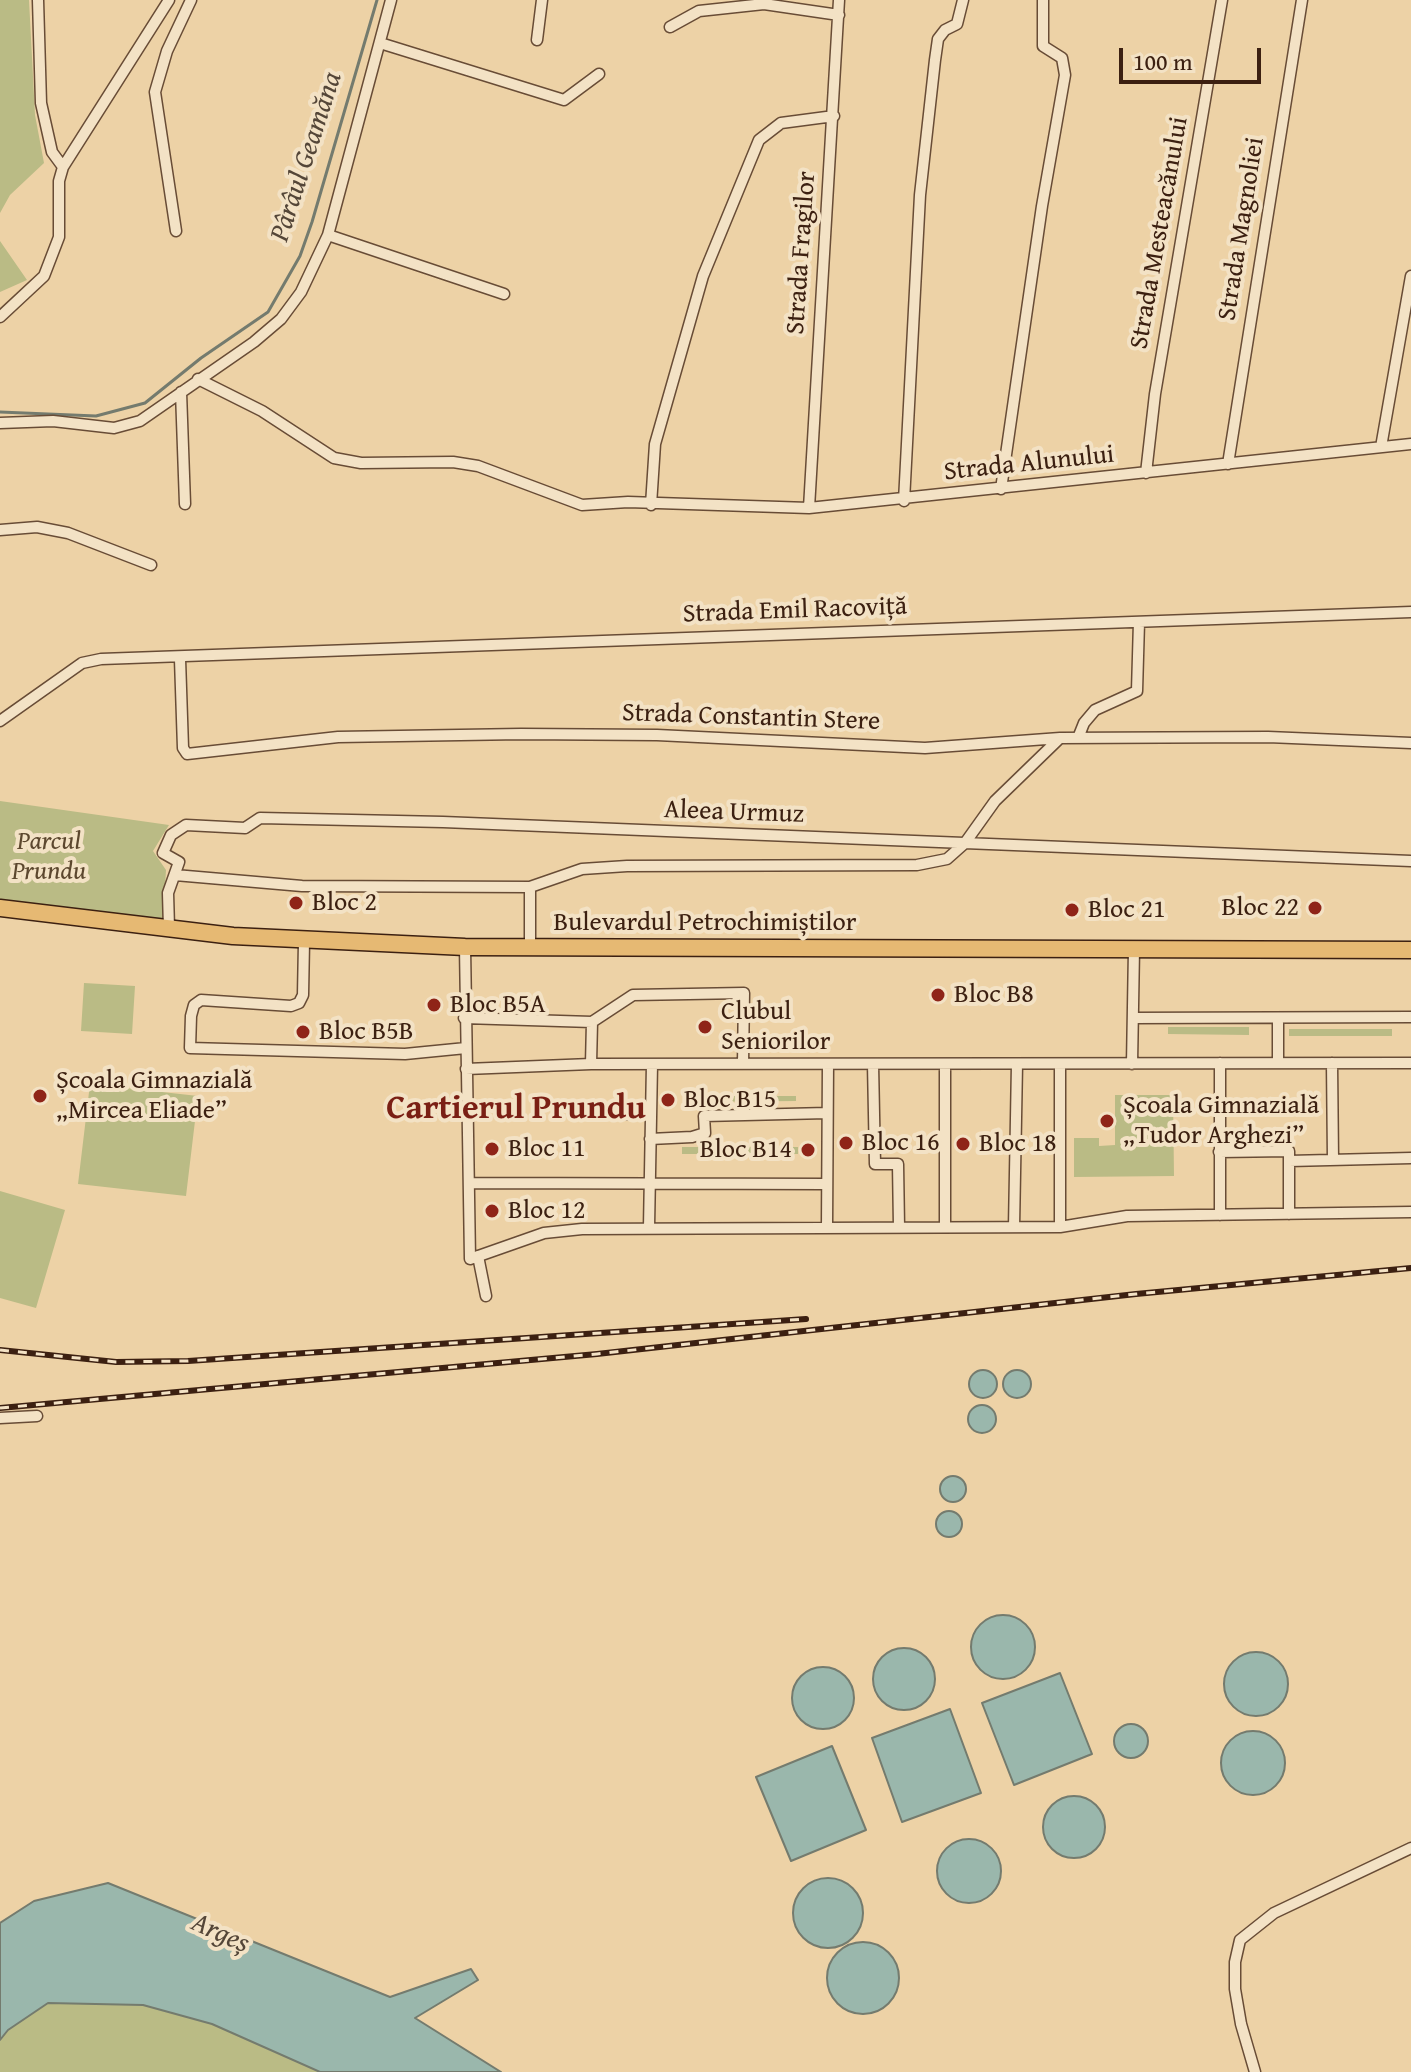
<!DOCTYPE html>
<html>
<head>
<meta charset="utf-8">
<style>
  body { margin:0 }
  #map { position:relative; width:1411px; height:2072px; overflow:hidden; background:#edd2a6; font-family:"Gentium Book Plus",serif }
  canvas { display:block }
  .scale { position:absolute; left:1119px; top:48px; width:142px; height:36px; box-sizing:border-box; border:4px solid #3c2011; border-top:0; padding-left:10px; font-size:24px; line-height:28px; white-space:nowrap; color:#3c2011; -webkit-text-stroke:6px #f3e2c5; paint-order:stroke }
</style>
</head>
<body>
<div id="map">
<canvas width="1411" height="2072"></canvas>
<div class="scale">100 m</div>
</div>
<script>
const ctx = document.querySelector('canvas').getContext('2d');
ctx.lineJoin = 'round';
function fill(path, color) {
  ctx.fillStyle = color;
  ctx.fill(path, 'evenodd');
}
function toPath(rows) {
  const path = new Path2D();
  for (const r of rows) {
    if (r.length === 3) {
      path.moveTo(r[0] + r[2], r[1]);
      path.arc(r[0], r[1], r[2], 0, 2 * Math.PI);
      continue;
    }
    path.moveTo(r[0], r[1]);
    for (let i = 2; i < r.length; i += 2) path.lineTo(r[i], r[i + 1]);
  }
  return path;
}
function strokePath(path, color, width, dash) {
  ctx.strokeStyle = color;
  ctx.lineWidth = width;
  ctx.lineCap = dash ? 'butt' : 'round';
  ctx.setLineDash(dash || []);
  ctx.stroke(path);
}
function drawText(font, color, halo, rows, align = 'center') {
  ctx.font = font + ' "Gentium Book Plus",serif';
  ctx.lineWidth = 8;
  ctx.setLineDash([]);
  ctx.textBaseline = 'middle';
  ctx.strokeStyle = halo;
  ctx.fillStyle = color;
  for (const [text, x, y, turn = 0] of rows) {
    ctx.save();
    ctx.translate(x, y);
    ctx.rotate((+turn || 0) * Math.PI / 180);
    ctx.textAlign = isNaN(turn) ? turn : align;
    if (halo) ctx.strokeText(text, 0, 0);
    ctx.fillText(text, 0, 0);
    ctx.restore();
  }
}
fill(toPath([
  [0,0,29,0,35,115,44,163,10,195,0,213],
  [0,241,27,280,0,292],
  [0,801,169,825,153,851,166,870,163,921,0,899],
  [84,983,135,986,132,1034,81,1031],
  [1168,1027,1249,1027,1249,1035,1168,1034],
  [1289,1029,1392,1029,1392,1036,1289,1036],
  [90,1084,198,1096,186,1196,78,1184],
  [1115,1095,1173,1095,1174,1176,1074,1177,1074,1138,1099,1138,1099,1146,1115,1145],
  [697,1096,796,1096,796,1101,697,1102],
  [682,1147,798,1147,798,1154,682,1154],
  [0,1191,65,1210,36,1308,0,1298],
  [48,2003,143,2005,212,2024,320,2072,0,2072,0,2040,8,2030]
]), '#babb85');
const water = toPath([
  [983,1384,14],
  [1017,1384,14],
  [982,1419,14],
  [953,1489,13],
  [949,1524,13],
  [1003,1647,32],
  [904,1679,31],
  [1256,1684,32],
  [823,1698,31],
  [1060,1673,1092,1754,1014,1785,982,1703,1060,1673],
  [950,1709,981,1793,902,1822,872,1738,950,1709],
  [1131,1741,17],
  [1253,1763,32],
  [832,1746,866,1830,791,1861,756,1777,832,1746],
  [1074,1827,31],
  [969,1871,32],
  [828,1913,35],
  [108,1883,390,1997,471,1969,478,1980,415,2018,501,2072,320,2072,212,2024,143,2005,48,2003,8,2030,0,2040,0,1923,34,1901,108,1883],
  [863,1978,36]
]);
fill(water, '#9ab7ac');
strokePath(water, '#747b6e', 2);
strokePath(toPath([
  [0,412,96,416,145,403,201,358,268,312,300,256,312,222,377,0]
]), '#747b6e', 3);
const street = toPath([
  [38,0,41,103,52,152,63,167],
  [670,27,699,11,764,4,839,15],
  [537,40,542,0],
  [380,43,564,100,599,74],
  [176,231,155,92,167,51,191,0],
  [328,235,504,294],
  [0,317,44,276,59,237,59,181,63,167,169,0],
  [198,379,262,411,334,458,361,463,453,462,478,466,582,505,628,502,809,508,1411,444],
  [181,392,185,504],
  [0,423,53,421,114,428,140,421,254,342,281,319,301,292,328,235,391,0],
  [1381,447,1411,276],
  [1228,464,1302,0],
  [1146,473,1155,394,1222,0],
  [1001,489,1042,206,1065,75,1062,58,1043,46,1043,0],
  [904,501,920,195,935,60,938,39,945,30,957,24,963,0],
  [651,505,655,444,703,276,759,140,781,123,834,116],
  [809,508,839,0],
  [0,530,37,527,68,533,151,565],
  [180,659,183,748,187,754,338,737,521,734,657,735,925,748,1060,738,1268,737,1411,743],
  [0,721,82,663,101,659,1411,612],
  [1078,738,1084,723,1095,710,1137,691,1139,622],
  [175,875,302,886,530,887],
  [169,928,168,893,179,862,163,853,171,835,186,825,245,828,260,818,443,822,1411,861],
  [304,942,303,995,299,1003,291,1006,201,1000,194,1005,191,1016,190,1048,405,1054,466,1048],
  [530,946,530,887,582,869,627,866,917,865,947,859,965,843,995,801,1060,738],
  [465,947,470,1259,544,1233,582,1229,1060,1227,1127,1216,1411,1212],
  [464,1018,592,1022,633,995,744,993,743,1064],
  [1133,1018,1411,1017],
  [1278,1063,1278,1018],
  [1332,1063,1333,1160],
  [591,1064,592,1022],
  [873,1064,875,1164,898,1164,899,1227],
  [1132,1064,1134,949],
  [466,1069,591,1064,1411,1063],
  [580,1114,651,1114],
  [650,1139,692,1137,705,1133,704,1116,827,1113],
  [1219,1152,1289,1151,1289,1214],
  [1289,1161,1411,1158],
  [469,1183,827,1184],
  [1220,1215,1220,1063],
  [649,1227,652,1064],
  [827,1227,828,1064],
  [945,1227,945,1064],
  [1014,1227,1017,1064],
  [1060,1227,1060,1064],
  [478,1256,486,1296],
  [0,1418,37,1416],
  [1255,2072,1241,2024,1235,1989,1235,1962,1240,1940,1274,1913,1411,1848]
]);
const primary = toPath([
  [0,908,233,936,465,947,1411,950]
]);
strokePath(street, '#684c36', 13);
strokePath(primary, '#3c2011', 19);
strokePath(street, '#f3e2c5', 10);
strokePath(primary, '#e6b973', 16);
const rail = toPath([
  [0,1350,116,1362,188,1361,806,1319],
  [0,1408,597,1354,1136,1294,1411,1268]
]);
strokePath(rail, '#3c2011', 6);
strokePath(rail, '#f3e2c5', 3, [9]);
for (const [x, y, r, color] of [
  [296,903,8,"#8f2418"],
  [1315,908,8,"#8f2418"],
  [1072,910,8,"#8f2418"],
  [938,995,8,"#8f2418"],
  [434,1005,8,"#8f2418"],
  [705,1027,8,"#8f2418"],
  [303,1032,8,"#8f2418"],
  [40,1096,8,"#8f2418"],
  [668,1100,8,"#8f2418"],
  [1107,1121,8,"#8f2418"],
  [846,1143,8,"#8f2418"],
  [963,1144,8,"#8f2418"],
  [492,1149,8,"#8f2418"],
  [808,1150,8,"#8f2418"],
  [492,1211,8,"#8f2418"]
]) {
  const dot = new Path2D();
  dot.arc(x, y, r, 0, 2 * Math.PI);
  ctx.fillStyle = color;
  ctx.fill(dot);
  strokePath(dot, '#f3e2c5', 3);
}
drawText('26px', '#3c2011', '#f3e2c5', [
  ["Strada Magnoliei",1242,229,-81],
  ["Strada Mesteacănului",1160,233,-80],
  ["Strada Fragilor",802,253,-86],
  ["Strada Alunului",1029,464,-6],
  ["Strada Emil Racoviță",795,611,-2],
  ["Strada Constantin Stere",751,718,2],
  ["Aleea Urmuz",734,813,2],
  ["Bulevardul Petrochimiștilor",705,923]
]);
drawText('italic 26px', '#5c472e', '#f3e2c5', [
  ["Parcul",49,842],
  ["Prundu",49,872]
]);
drawText('26px', '#3c2011', '#f3e2c5', [
  ["Bloc 2",312,903],
  ["Bloc 22",1299,908,"right"],
  ["Bloc 21",1088,910],
  ["Bloc B8",954,995],
  ["Bloc B5A",450,1005],
  ["Clubul",721,1012],
  ["Seniorilor",721,1042],
  ["Bloc B5B",319,1032],
  ["Școala Gimnazială",56,1081],
  ["„Mircea Eliade”",56,1111],
  ["Bloc B15",684,1100],
  ["Școala Gimnazială",1123,1106],
  ["„Tudor Arghezi”",1123,1136],
  ["Bloc 16",862,1143],
  ["Bloc 18",979,1144],
  ["Bloc 11",508,1149],
  ["Bloc B14",792,1150,"right"],
  ["Bloc 12",508,1211]
], 'left');
drawText('italic 28px', '#544638', '#f3e2c5', [
  ["Pârâul Geamăna",307,157,-72],
  ["Argeș",220,1934,24]
]);
drawText('bold 34px', '#7a1f14', '#f3e2c5', [
  ["Cartierul Prundu",516,1109]
]);
</script>
</body>
</html>
